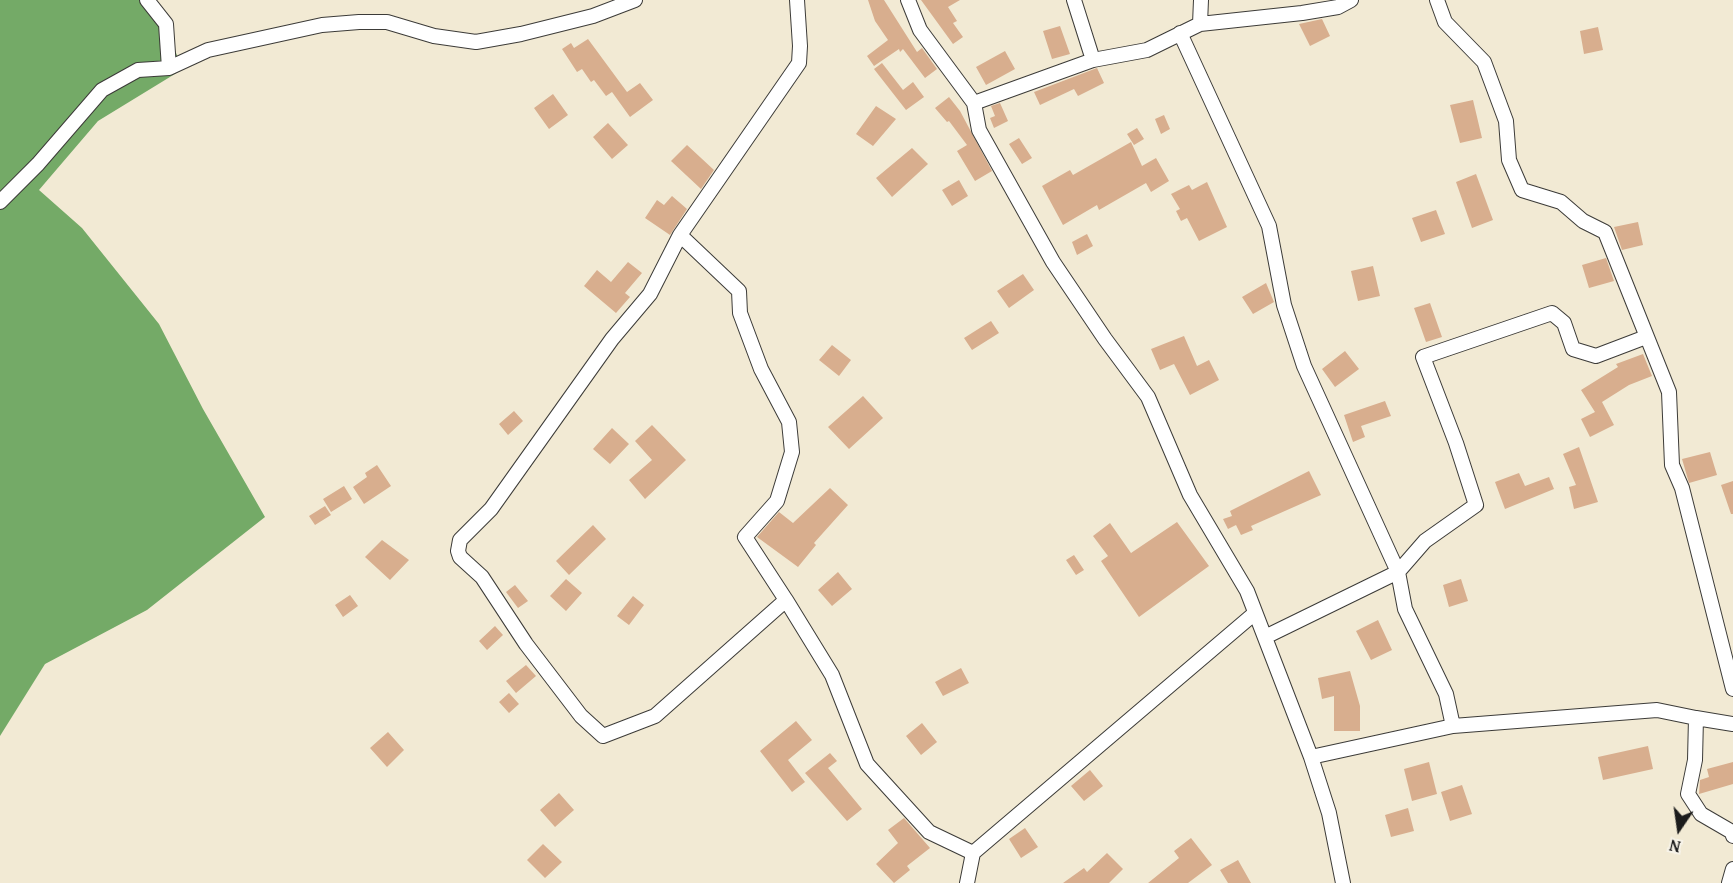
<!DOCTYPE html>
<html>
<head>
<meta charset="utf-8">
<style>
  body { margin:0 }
  #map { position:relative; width:1733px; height:883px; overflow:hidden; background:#f2ead4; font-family:"Gentium Book Plus",serif }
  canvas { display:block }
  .north { position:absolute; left:1649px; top:799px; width:60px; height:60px; -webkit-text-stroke:4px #f7f3e8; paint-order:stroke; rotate:193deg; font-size:16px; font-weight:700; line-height:24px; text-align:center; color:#1c1c1c }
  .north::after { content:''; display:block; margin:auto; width:21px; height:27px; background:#1c1c1c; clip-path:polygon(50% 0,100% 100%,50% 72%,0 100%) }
</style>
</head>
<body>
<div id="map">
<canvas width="1733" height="883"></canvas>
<div class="north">N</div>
</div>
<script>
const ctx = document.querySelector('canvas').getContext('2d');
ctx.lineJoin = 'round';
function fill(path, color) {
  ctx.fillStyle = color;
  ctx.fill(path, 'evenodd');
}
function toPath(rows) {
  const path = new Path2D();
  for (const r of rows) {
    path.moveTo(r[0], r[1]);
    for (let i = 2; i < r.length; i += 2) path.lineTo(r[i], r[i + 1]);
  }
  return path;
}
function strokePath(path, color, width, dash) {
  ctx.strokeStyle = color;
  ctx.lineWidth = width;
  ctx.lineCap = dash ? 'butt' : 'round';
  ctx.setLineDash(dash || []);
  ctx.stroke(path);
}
fill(toPath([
  [0,0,153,0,183,69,98,121,39,190,82,228,159,324,203,409,265,517,147,610,45,664,0,736]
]), '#74aa67');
fill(toPath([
  [868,0,884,0,917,52,922,48,937,69,925,78,903,49,900,52,899,49,874,66,867,56,888,40,875,21],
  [921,0,960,0,948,7,957,21,953,23,963,37,953,44],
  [1322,19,1330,36,1310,46,1299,24],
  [1060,26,1070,54,1052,59,1043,31],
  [1598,27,1603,50,1584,54,1580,31],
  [588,39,627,92,640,83,653,100,630,117,612,92,606,96,594,80,591,82,582,69,577,72,562,49,571,43,574,48],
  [1005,51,1015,69,986,85,976,67],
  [882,63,903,90,913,82,924,97,906,110,874,69],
  [1097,68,1104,83,1078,96,1074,89,1040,105,1034,92],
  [553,94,568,115,549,129,534,108],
  [949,97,960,111,992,171,975,181,957,151,967,145,949,121,947,122,935,108],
  [1473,100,1482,138,1460,143,1450,105],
  [1000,103,1008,121,994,128,990,118,995,116,991,106],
  [876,106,896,119,873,146,856,134],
  [1164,115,1170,129,1161,134,1155,119],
  [608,123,628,145,612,159,593,137],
  [1137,128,1144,139,1134,145,1127,134],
  [1019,138,1032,158,1022,164,1009,144],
  [1131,142,1142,166,1156,158,1169,181,1151,192,1146,183,1099,210,1097,205,1063,225,1042,186,1070,170,1073,175],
  [687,145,714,170,701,189,671,161],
  [912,148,928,164,892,197,876,178],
  [1476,174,1493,220,1472,228,1456,182],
  [959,180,968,196,952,206,942,190],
  [1207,182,1227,227,1199,241,1187,218,1181,221,1176,211,1180,209,1171,194,1189,185,1192,190],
  [672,196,687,209,670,235,645,218,657,200,664,205],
  [1436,210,1445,234,1421,242,1412,218],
  [1638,222,1643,245,1622,250,1614,227],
  [1087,234,1093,246,1077,255,1072,242],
  [1606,258,1614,281,1589,288,1582,265],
  [628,262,642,273,625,293,630,297,616,313,584,286,597,270,611,282],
  [1373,266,1380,296,1358,301,1351,271],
  [1023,274,1034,290,1009,308,997,291],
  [1266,283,1274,302,1253,314,1242,297],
  [1430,303,1442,337,1426,342,1414,308],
  [991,321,999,333,972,350,964,338],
  [1184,336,1197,366,1209,360,1219,380,1190,395,1174,364,1160,370,1151,349],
  [832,345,851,360,839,376,819,360],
  [1345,351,1359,369,1335,387,1322,369],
  [1643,354,1652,376,1629,385,1602,402,1614,425,1590,437,1581,419,1595,412,1581,390,1618,367,1616,364],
  [863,396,883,418,849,449,828,427],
  [1385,401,1391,416,1361,426,1365,437,1353,442,1344,415],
  [514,411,523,421,508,435,499,424],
  [652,425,686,460,645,499,629,480,652,460,635,441],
  [612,428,629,444,610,464,593,449],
  [1579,447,1598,502,1574,509,1569,487,1576,485,1563,454],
  [1710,452,1717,475,1689,483,1682,459],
  [377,465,391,486,364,504,353,487,367,477,365,473],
  [1309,471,1321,495,1251,526,1253,530,1241,535,1236,525,1228,529,1223,519,1232,516,1230,511],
  [1519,473,1525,486,1549,477,1554,489,1505,509,1495,482],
  [1733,481,1733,514,1731,514,1721,485],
  [344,486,352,499,331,512,323,499],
  [830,488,848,505,814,543,816,545,798,567,757,537,779,512,793,523],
  [325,506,331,515,315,525,309,516],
  [1177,522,1209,566,1139,617,1101,561,1108,556,1093,536,1110,523,1131,553],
  [593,525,606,539,569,575,556,561],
  [382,540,409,560,390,580,365,557],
  [1074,555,1084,570,1076,575,1066,560],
  [838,572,852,589,832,606,818,590],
  [566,579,582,593,566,611,550,596],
  [1461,579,1468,601,1449,607,1443,585],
  [515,585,528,601,518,608,506,592],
  [350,595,358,606,343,617,335,605],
  [633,596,644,605,629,625,617,616],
  [1378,620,1392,650,1371,660,1356,631],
  [495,626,503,635,487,650,479,641],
  [526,665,536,676,516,693,506,681],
  [961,668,969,683,943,696,935,682],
  [1350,671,1360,706,1360,731,1334,731,1334,696,1322,699,1318,678],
  [509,693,519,704,509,713,499,702],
  [796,721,812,740,788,760,805,782,792,792,760,751],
  [922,723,937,742,921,755,906,736],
  [388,732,404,750,387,767,370,748],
  [1648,746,1653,769,1603,780,1598,757],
  [830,753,837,761,828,768,862,809,847,821,805,773],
  [1429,762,1437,794,1412,801,1404,769],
  [1733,762,1733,784,1699,794,1700,780,1709,777,1707,769],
  [1090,770,1103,786,1084,801,1071,786],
  [1462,785,1472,814,1450,821,1441,792],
  [559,793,574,810,555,827,540,810],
  [1408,808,1414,831,1391,837,1385,815],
  [904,818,930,848,907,866,910,870,894,883,876,864,898,843,888,830],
  [1025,828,1038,847,1021,858,1009,839],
  [1191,838,1212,865,1188,883,1148,883,1179,858,1174,851],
  [543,844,562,862,545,878,527,860],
  [1107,853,1123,869,1109,883,1063,883,1084,868,1087,872],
  [1238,860,1251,883,1228,883,1220,870]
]), '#d8ae8e');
const street = toPath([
  [147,0,166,24,169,68],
  [797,0,800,46,799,63,680,235,650,294,612,339,491,509,460,540,458,551,460,557,482,577,526,644,581,716,603,736,655,716,786,600,832,675,867,764,929,832,973,853],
  [908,0,920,30,974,103,979,130,1053,262,1105,339,1148,397,1190,495,1247,591,1311,757,1329,813,1343,883],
  [1074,0,1093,60],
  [1437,0,1445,22,1484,62,1506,121,1509,160,1522,190,1561,202,1583,221,1605,232,1669,392,1672,465,1682,488,1733,689],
  [1200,24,1201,0],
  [1180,33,1269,226,1284,305,1304,366,1398,572,1405,609,1446,694,1453,726],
  [974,103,1093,60,1147,50,1200,24,1302,13,1338,7,1351,0],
  [0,202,38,164,102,90,138,70,169,68,208,50,322,25,359,22,387,22,434,36,476,42,521,34,593,16,635,0],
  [680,235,739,291,740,313,761,369,789,422,792,452,777,501,745,537,786,600],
  [1265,637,1398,572,1425,541,1476,505,1456,443,1423,357,1552,313,1564,323,1573,349,1596,356,1646,337],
  [1696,718,1733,724],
  [1311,757,1453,726,1657,710,1696,718,1695,760,1688,794,1701,814,1732,832,1733,836],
  [967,883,973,853,1255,613],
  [1729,883,1733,869]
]);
strokePath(street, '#3c3b38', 16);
strokePath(street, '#fff', 14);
</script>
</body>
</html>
